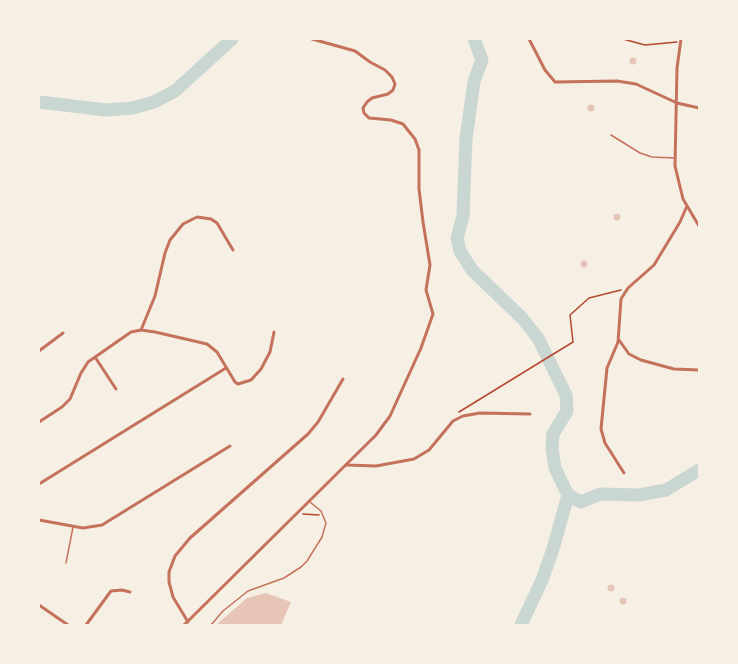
<!DOCTYPE html>
<html>
<head>
<meta charset="utf-8">
<style>
  body { margin:0 }
  #map { position:relative; width:738px; height:664px; overflow:hidden; background:#f6efe4; font-family:Mulish,sans-serif }
  canvas { display:block }
  .frame { position:absolute; inset:0; border:40px solid #f6efe4; pointer-events:none }
</style>
</head>
<body>
<div id="map">
<canvas width="738" height="664"></canvas>
<div class="frame"></div>
</div>
<script>
const ctx = document.querySelector('canvas').getContext('2d');
ctx.lineJoin = 'round';
function toPath(rows) {
  const path = new Path2D();
  for (const r of rows) {
    if (r.length === 3) {
      path.moveTo(r[0] + r[2], r[1]);
      path.arc(r[0], r[1], r[2], 0, 2 * Math.PI);
      continue;
    }
    path.moveTo(r[0], r[1]);
    for (let i = 2; i < r.length; i += 2) path.lineTo(r[i], r[i + 1]);
  }
  return path;
}
function strokePath(path, color, width, dash) {
  ctx.strokeStyle = color;
  ctx.lineWidth = width;
  ctx.lineCap = dash ? 'butt' : 'round';
  ctx.setLineDash(dash || []);
  ctx.stroke(path);
}
function fill(path, color) {
  ctx.fillStyle = color;
  ctx.fill(path, 'evenodd');
}
strokePath(toPath([
  [474,39,482,60,474,81,466,139,463,216,457,238,460,251,472,270,522,318,538,338,566,395,567,411,553,434,552,448,555,468,568,495,553,549,542,580,521,625],
  [39,102,106,110,133,108,154,102,175,91,232,39],
  [568,495,581,502,600,494,639,495,666,490,699,470]
]), '#c9d6d2', 13);
fill(toPath([
  [633,61,3.5],
  [591,108,3.5],
  [617,217,3.5],
  [584,264,3.5],
  [611,588,3.5],
  [266,593,291,602,281,625,216,625,247,598],
  [623,601,3.5]
]), '#e6c5b7');
strokePath(toPath([
  [623,39,645,45,677,42],
  [459,412,573,342,570,315,589,298,621,290],
  [303,514,319,515]
]), '#b5482f', 1.5);
strokePath(toPath([
  [611,135,640,153,652,157,675,158],
  [66,563,73,527],
  [211,625,223,611,248,591,284,578,301,567,307,561,322,537,326,523,321,511,310,502]
]), '#c5725c', 1.5);
strokePath(toPath([
  [529,39,545,70,555,82,617,81,636,84,677,103,699,108],
  [681,39,677,68,675,166,683,199,699,226],
  [141,330,155,296,165,253,170,240,183,224,197,217,211,219,217,223,233,250],
  [619,340,629,354,641,360,674,369,699,370],
  [39,351,63,333],
  [95,357,116,389],
  [39,422,62,407,70,399,81,373,88,362,131,332,141,330,155,332,207,344,217,352,235,382,238,384,251,380,261,369,270,352,274,332],
  [347,465,376,466,414,459,429,450,453,421,463,416,480,413,530,414],
  [624,473,605,443,601,429,607,368,618,342,621,299,628,288,654,265,680,222,687,206],
  [39,484,226,368],
  [39,520,83,528,102,525,230,446],
  [39,605,68,625],
  [188,622,173,597,169,582,169,572,175,556,190,538,308,434,318,422,343,379],
  [86,625,111,591,122,590,130,592],
  [184,625,376,435,390,416,421,348,433,314,426,290,430,265,423,222,419,189,419,150,415,139,403,124,391,120,369,118,364,113,363,108,367,102,372,98,388,94,393,90,395,84,392,77,385,70,370,62,355,51,312,39]
]), '#c5725c', 3);
</script>
</body>
</html>
